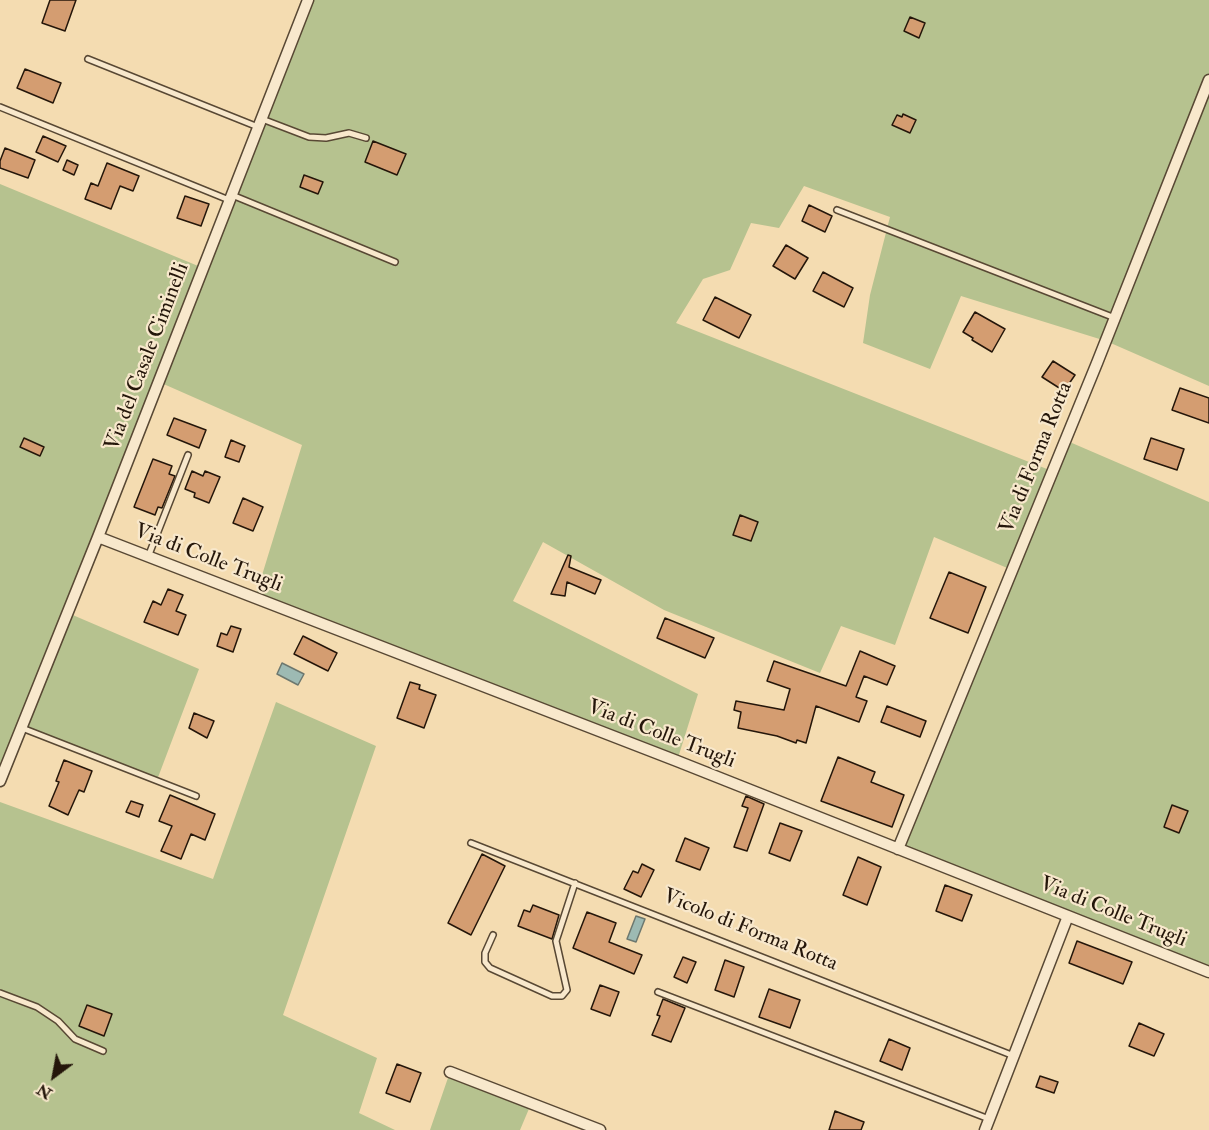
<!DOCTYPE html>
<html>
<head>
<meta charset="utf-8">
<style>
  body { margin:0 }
  #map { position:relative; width:1209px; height:1130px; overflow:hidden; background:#f4dcb1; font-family:"IM FELL Double Pica",serif }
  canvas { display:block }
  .north { position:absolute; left:24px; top:1046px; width:60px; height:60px; -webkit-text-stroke:4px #f8e8cc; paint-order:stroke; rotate:212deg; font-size:16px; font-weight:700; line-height:24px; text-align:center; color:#24160a }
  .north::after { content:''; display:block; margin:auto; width:21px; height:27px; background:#24160a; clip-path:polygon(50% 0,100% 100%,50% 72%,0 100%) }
</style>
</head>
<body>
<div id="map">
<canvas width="1209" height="1130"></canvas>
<div class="north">N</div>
</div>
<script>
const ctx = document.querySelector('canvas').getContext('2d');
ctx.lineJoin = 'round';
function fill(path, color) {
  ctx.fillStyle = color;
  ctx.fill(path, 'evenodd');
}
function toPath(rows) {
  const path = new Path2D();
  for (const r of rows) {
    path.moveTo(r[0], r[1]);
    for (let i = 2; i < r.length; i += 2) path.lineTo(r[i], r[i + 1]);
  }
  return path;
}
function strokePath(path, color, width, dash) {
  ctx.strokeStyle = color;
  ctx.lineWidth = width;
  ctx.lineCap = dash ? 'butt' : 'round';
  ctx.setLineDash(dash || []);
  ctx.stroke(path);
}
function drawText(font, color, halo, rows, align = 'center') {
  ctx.font = font + ' "IM FELL Double Pica",serif';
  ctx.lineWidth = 4.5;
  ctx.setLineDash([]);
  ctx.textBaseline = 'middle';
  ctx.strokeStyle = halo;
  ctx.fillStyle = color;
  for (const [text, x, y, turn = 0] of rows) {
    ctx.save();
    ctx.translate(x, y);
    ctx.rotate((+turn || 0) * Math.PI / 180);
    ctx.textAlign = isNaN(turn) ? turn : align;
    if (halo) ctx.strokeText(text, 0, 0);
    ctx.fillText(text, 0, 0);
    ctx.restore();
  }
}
fill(toPath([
  [308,0,1209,0,1209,386,1106,341,961,296,930,369,863,343,870,295,890,217,804,186,779,228,751,223,730,270,703,279,676,323,1052,471,1065,440,1209,502,1209,972,898,849,1012,570,934,537,895,645,841,626,820,673,664,610,543,542,513,601,698,694,677,761,255,598,302,445,159,382,68,613,199,669,157,780,22,728,0,781,0,184,203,268],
  [276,702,376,746,283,1015,377,1058,359,1113,395,1130,0,1130,0,802,213,879],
  [450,1072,531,1104,520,1130,430,1130]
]), '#b6c28f');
const water = toPath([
  [282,663,304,674,298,685,277,674,282,663],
  [636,916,645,919,636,942,627,939,636,916]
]);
fill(water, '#9dbab3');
strokePath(water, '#6d786f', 1.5);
const building = toPath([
  [50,0,76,0,65,31,42,23,50,0],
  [910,17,925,23,919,38,904,31,910,17],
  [25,69,61,83,53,103,17,88,25,69],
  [903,114,916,120,910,133,892,125,897,115,902,117,903,114],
  [43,136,66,146,58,162,36,152,43,136],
  [373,141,406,154,397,175,365,162,373,141],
  [5,148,35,160,28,178,0,168,0,161,5,148],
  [67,160,78,165,74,175,63,170,67,160],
  [107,163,139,176,133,191,120,186,111,209,85,199,91,183,98,186,107,163],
  [304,175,323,182,318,194,300,187,304,175],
  [185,196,209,204,201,226,177,218,185,196],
  [809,205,832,216,825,232,802,221,809,205],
  [786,245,808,258,795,279,773,266,786,245],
  [823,272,853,288,844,307,813,291,823,272],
  [715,297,751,315,739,338,703,320,715,297],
  [975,312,1005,329,992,352,972,340,973,338,963,332,975,312],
  [1053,361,1075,375,1064,391,1042,377,1053,361],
  [1180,388,1209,398,1209,423,1172,410,1180,388],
  [174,418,206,430,199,448,167,435,174,418],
  [24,438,44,447,40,456,20,447,24,438],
  [1151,438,1184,449,1177,470,1144,459,1151,438],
  [231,440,245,446,239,462,225,457,231,440],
  [153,459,172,466,169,474,175,476,162,508,158,507,155,515,134,507,153,459],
  [192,471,203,476,205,471,220,477,209,503,194,497,195,493,185,489,192,471],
  [243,498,263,507,253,531,233,523,243,498],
  [740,515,758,522,751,541,733,535,740,515],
  [568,555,571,556,569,567,601,580,595,594,567,582,565,596,551,594,568,555],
  [949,572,986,587,968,633,930,618,949,572],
  [168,589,183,595,176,611,186,615,178,635,144,622,153,601,161,605,168,589],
  [665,618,714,638,705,658,657,638,665,618],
  [231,626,241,629,233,652,217,646,221,633,227,635,231,626],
  [303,636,337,653,328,671,294,654,303,636],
  [860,651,895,666,887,685,864,676,856,697,867,701,859,722,816,706,806,743,797,740,796,743,777,736,738,728,741,712,734,710,736,701,784,710,790,689,767,681,774,661,846,686,860,651],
  [410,682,420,685,419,689,436,695,424,728,397,718,410,682],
  [887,706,926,721,920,737,881,722,887,706],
  [194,713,214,721,207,738,189,728,194,713],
  [838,757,875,772,871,782,904,795,892,827,821,801,838,757],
  [64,760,92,771,84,792,79,790,68,815,49,806,59,782,56,781,64,760],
  [170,795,215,814,205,840,191,834,181,859,161,851,172,826,159,821,170,795],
  [746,796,764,804,747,851,734,847,748,808,742,806,746,796],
  [131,801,143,805,139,817,126,812,131,801],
  [1172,805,1188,811,1179,833,1164,827,1172,805],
  [780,823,802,831,790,861,769,853,780,823],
  [685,838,709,848,700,870,676,861,685,838],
  [482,854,505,866,471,935,448,923,482,854],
  [858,857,881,867,867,905,843,895,858,857],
  [642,864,654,870,641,897,624,889,633,871,638,873,642,864],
  [945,885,972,895,962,921,936,911,945,885],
  [533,905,559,915,552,939,518,926,524,910,530,912,533,905],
  [587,912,616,923,609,942,642,955,634,974,573,948,587,912],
  [1077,941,1132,962,1123,984,1069,963,1077,941],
  [683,957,696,962,687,983,674,977,683,957],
  [725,960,744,967,734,997,715,990,725,960],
  [600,985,619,992,610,1016,591,1009,600,985],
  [769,989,800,1000,790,1028,759,1017,769,989],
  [663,999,685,1008,671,1042,652,1035,660,1016,657,1015,663,999],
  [87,1005,112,1014,104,1036,79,1026,87,1005],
  [1139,1023,1164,1034,1154,1056,1129,1046,1139,1023],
  [889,1039,910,1048,902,1070,880,1061,889,1039],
  [397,1064,421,1073,410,1102,386,1093,397,1064],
  [1040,1076,1058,1082,1054,1093,1036,1087,1040,1076],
  [835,1111,864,1122,861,1130,829,1130,835,1111]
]);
fill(building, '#d49d71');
strokePath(building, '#24160a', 1.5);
const service = toPath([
  [88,59,258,127],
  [0,107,229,200],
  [262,119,309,137,326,138,349,133,366,138],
  [232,195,395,262],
  [837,210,1115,318],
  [148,557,188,455],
  [22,728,196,796],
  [471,843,1014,1056],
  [493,935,485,953,485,962,490,968,552,996,562,996,567,990,556,941,575,883],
  [658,992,989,1119],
  [0,993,37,1007,58,1021,75,1039,103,1051]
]);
const minor = toPath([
  [98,537,677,761,1209,972],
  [0,781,98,537,308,0],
  [898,849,1097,363,1209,80],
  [450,1072,600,1130],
  [985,1130,1068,916]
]);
strokePath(service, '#584834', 8);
strokePath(minor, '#584834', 13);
strokePath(service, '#f8e8cc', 5);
strokePath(minor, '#f8e8cc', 10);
drawText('21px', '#24160a', '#f8e8cc', [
  ["Via del Casale Ciminelli",148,357,-69],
  ["Via di Forma Rotta",1037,458,-68],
  ["Via di Colle Trugli",208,559,21],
  ["Via di Colle Trugli",661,735,21],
  ["Via di Colle Trugli",1113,913,22],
  ["Vicolo di Forma Rotta",750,931,22]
]);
</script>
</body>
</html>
